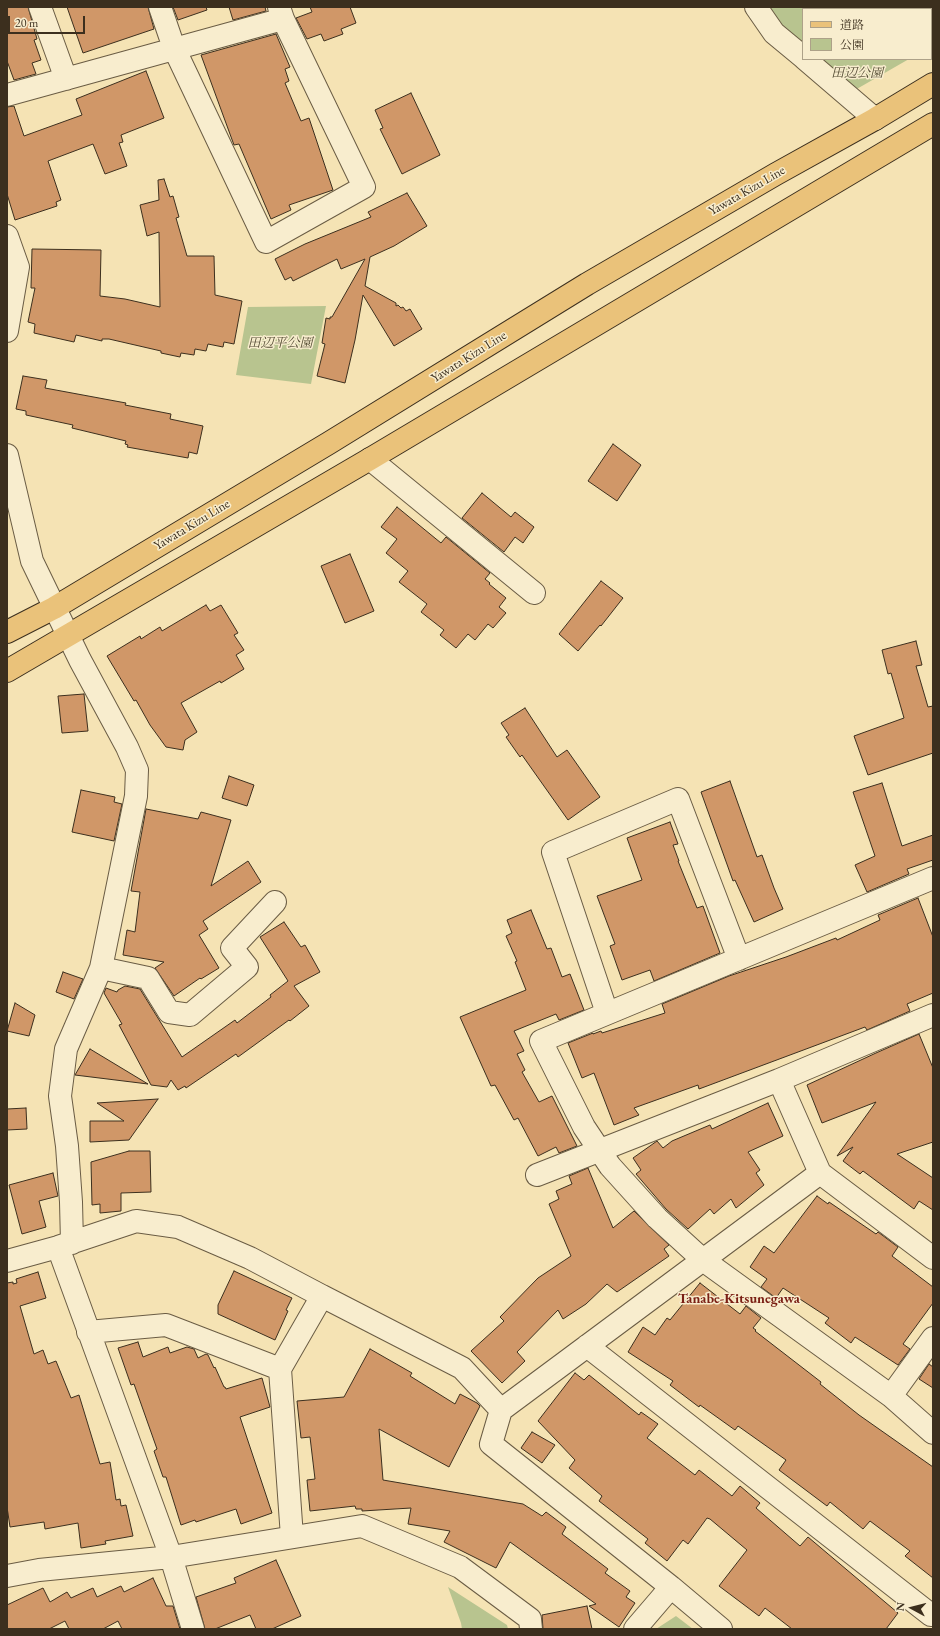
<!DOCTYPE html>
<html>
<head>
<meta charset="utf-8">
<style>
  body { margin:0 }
  #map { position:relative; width:940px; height:1636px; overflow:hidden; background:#f5e3b4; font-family:"EB Garamond","Noto Serif JP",serif }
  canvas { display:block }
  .frame { position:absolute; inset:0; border:8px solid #3c2f1e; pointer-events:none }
  .legend { position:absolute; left:802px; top:8px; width:130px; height:52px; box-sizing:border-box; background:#f8edce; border:1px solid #ada188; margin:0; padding:5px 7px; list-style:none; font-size:12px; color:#3c2f1e }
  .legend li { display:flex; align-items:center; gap:8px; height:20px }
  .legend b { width:20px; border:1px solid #ada188 }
  .north { position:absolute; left:892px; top:1588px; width:40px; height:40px; -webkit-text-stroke:3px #f8edce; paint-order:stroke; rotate:277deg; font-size:11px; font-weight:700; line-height:16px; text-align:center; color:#3c2f1e }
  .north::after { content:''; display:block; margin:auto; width:14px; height:18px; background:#3c2f1e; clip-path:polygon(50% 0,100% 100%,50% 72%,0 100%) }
  .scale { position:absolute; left:8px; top:16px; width:77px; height:18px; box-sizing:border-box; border:2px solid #3c2f1e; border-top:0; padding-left:5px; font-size:12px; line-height:14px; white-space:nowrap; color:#3c2f1e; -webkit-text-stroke:3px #f8edce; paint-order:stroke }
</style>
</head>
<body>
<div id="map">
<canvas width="940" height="1636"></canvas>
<div class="frame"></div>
<ul class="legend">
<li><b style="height:5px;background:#eac27a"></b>道路</li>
<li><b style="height:11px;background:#b8c48f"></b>公園</li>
</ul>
<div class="north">N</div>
<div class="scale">20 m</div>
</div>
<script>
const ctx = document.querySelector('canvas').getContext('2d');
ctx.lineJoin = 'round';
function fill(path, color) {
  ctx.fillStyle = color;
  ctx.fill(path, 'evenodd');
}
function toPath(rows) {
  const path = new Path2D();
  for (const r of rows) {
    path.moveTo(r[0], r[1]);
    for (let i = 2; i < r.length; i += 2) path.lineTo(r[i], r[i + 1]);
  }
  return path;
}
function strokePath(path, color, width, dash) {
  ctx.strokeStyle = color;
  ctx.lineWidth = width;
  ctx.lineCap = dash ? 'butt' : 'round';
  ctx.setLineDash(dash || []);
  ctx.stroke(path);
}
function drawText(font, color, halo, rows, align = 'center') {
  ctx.font = font + ' "EB Garamond","Noto Serif JP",serif';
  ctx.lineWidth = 3;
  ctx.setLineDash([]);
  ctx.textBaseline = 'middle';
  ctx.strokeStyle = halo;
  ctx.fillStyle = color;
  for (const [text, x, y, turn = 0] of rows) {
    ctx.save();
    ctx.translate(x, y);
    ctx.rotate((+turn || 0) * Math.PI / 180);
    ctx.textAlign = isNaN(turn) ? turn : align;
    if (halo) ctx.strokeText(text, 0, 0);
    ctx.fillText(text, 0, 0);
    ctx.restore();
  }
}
fill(toPath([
  [769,7,933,7,933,46,931,47,931,9,803,9,803,46,787,33],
  [818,59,909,59,855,90],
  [326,306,311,384,236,375,248,307],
  [448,1587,507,1625,508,1629,462,1629,461,1623],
  [676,1616,693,1629,656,1629]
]), '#b8c48f');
const building = toPath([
  [7,7,28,7,37,39,34,40,41,60,32,63,36,74,14,80,7,61,7,7],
  [67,7,148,7,154,29,83,53,67,7],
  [173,7,206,7,207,10,178,20,173,7],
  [229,7,265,7,266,11,233,20,229,7],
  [310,7,350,7,356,23,341,29,343,34,324,41,321,34,307,39,296,18,312,12,310,7],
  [276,34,290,67,285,69,289,81,285,83,301,121,309,118,333,190,289,205,291,210,271,219,239,144,234,145,201,55,276,34],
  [146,71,164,118,121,135,123,142,119,143,127,166,105,174,93,144,48,161,61,200,56,202,57,206,15,220,7,194,7,107,14,106,24,136,82,115,76,99,146,71],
  [411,93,440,155,402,174,380,129,383,128,375,110,411,93],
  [164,179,170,197,173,196,179,217,176,218,187,256,214,256,215,295,242,301,234,344,224,342,223,347,208,344,206,351,195,349,194,355,181,353,180,357,161,353,161,351,109,339,102,339,102,341,76,335,74,342,34,333,35,324,28,322,35,288,31,288,32,249,101,250,100,296,125,299,160,307,159,232,147,236,140,205,159,200,158,180,164,179],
  [407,193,427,226,394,246,370,257,365,286,396,303,396,306,398,305,401,308,403,307,406,311,410,309,422,329,394,346,363,295,355,340,345,383,317,376,325,344,322,343,326,318,330,319,330,317,332,317,365,259,341,269,337,259,293,281,291,277,285,280,275,259,305,244,371,217,368,212,407,193],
  [23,376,47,380,45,388,126,403,125,405,171,414,170,419,203,426,197,454,189,452,188,458,127,447,128,445,125,444,126,441,72,428,73,425,26,415,26,411,16,409,23,376],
  [613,444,641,465,617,501,588,481,613,444],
  [482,493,511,517,515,512,534,527,523,543,515,537,504,552,462,518,482,493],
  [397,507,441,543,446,537,490,573,485,579,490,583,489,584,506,598,499,607,506,613,493,628,488,624,475,640,468,634,456,648,440,635,444,630,421,612,427,604,399,582,408,571,386,553,397,539,381,527,397,507],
  [350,554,374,611,345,623,321,566,350,554],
  [601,581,623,598,601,626,600,625,578,651,559,634,601,581],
  [206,605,210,611,221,605,238,633,234,635,244,650,236,655,244,669,221,683,220,681,181,703,197,732,185,740,183,750,166,747,150,725,136,700,134,701,107,656,140,636,141,639,160,627,162,631,206,605],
  [916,641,922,665,916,666,928,707,933,706,933,753,868,775,854,736,904,718,891,673,888,674,882,650,916,641],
  [84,694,88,731,62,733,58,696,84,694],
  [525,708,557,757,567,750,600,797,568,820,522,755,520,757,506,737,509,735,501,723,525,708],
  [229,776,254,785,247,806,222,798,229,776],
  [730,781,757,857,762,855,774,888,783,909,754,922,735,880,733,881,701,792,730,781],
  [882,783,902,846,933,835,933,860,907,869,909,874,867,892,855,865,875,856,853,792,882,783],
  [81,790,115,797,114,802,122,804,114,841,72,832,81,790],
  [146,809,198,819,201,812,231,820,211,886,248,861,261,882,203,921,208,929,199,935,219,968,201,979,200,978,174,996,155,968,164,962,123,955,127,930,135,932,140,892,131,891,146,809],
  [670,822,678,844,673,845,679,861,678,861,697,908,703,906,720,953,654,981,650,970,622,980,610,946,615,944,597,896,642,880,627,838,670,822],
  [918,898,933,937,933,993,907,1004,910,1011,867,1030,865,1027,699,1089,698,1085,634,1108,639,1115,614,1125,594,1073,582,1078,568,1043,593,1033,593,1034,601,1031,602,1033,665,1013,662,1004,729,976,786,957,836,938,837,940,880,920,878,915,918,898],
  [531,910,547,949,551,948,562,977,570,974,584,1010,559,1020,556,1014,514,1031,524,1051,517,1054,525,1070,522,1072,539,1102,552,1096,577,1146,559,1153,556,1147,538,1156,518,1118,514,1120,495,1085,491,1086,460,1017,526,990,515,962,517,961,506,936,512,933,507,920,531,910],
  [284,922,301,947,305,945,320,972,294,986,309,1006,290,1021,289,1020,238,1057,236,1054,186,1088,185,1086,178,1090,171,1080,167,1087,151,1085,119,1025,122,1024,104,993,106,988,117,992,118,990,125,986,140,989,182,1057,235,1020,237,1023,271,997,270,995,288,981,260,937,284,922],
  [63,972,83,979,74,999,56,992,63,972],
  [15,1003,35,1015,29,1036,7,1031,15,1003],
  [919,1034,933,1068,933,1142,897,1154,933,1178,933,1210,919,1201,914,1209,863,1171,860,1174,843,1161,853,1147,837,1156,876,1102,822,1123,807,1085,876,1053,919,1034],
  [90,1049,148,1084,75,1075,90,1049],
  [158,1099,129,1140,90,1142,90,1121,124,1121,97,1103,158,1099],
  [768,1103,783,1136,748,1152,760,1170,756,1173,764,1185,736,1208,731,1199,714,1214,710,1209,688,1229,666,1209,636,1174,641,1170,633,1158,657,1141,663,1148,672,1141,710,1125,712,1129,768,1103],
  [26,1108,27,1129,7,1130,7,1109,26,1108],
  [129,1151,150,1151,151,1192,121,1193,121,1211,100,1213,100,1204,92,1205,91,1162,129,1151],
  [588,1168,613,1228,634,1211,669,1245,664,1249,669,1256,617,1292,607,1284,586,1304,563,1319,558,1310,517,1352,525,1361,502,1383,471,1351,504,1321,500,1317,538,1278,571,1256,549,1204,559,1199,556,1191,572,1184,569,1176,588,1168],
  [53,1173,58,1196,39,1201,46,1227,22,1234,9,1185,53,1173],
  [817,1196,828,1204,829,1202,876,1234,878,1232,898,1247,892,1256,933,1287,933,1303,903,1344,910,1349,898,1365,855,1337,851,1343,825,1323,829,1318,783,1288,776,1298,761,1287,767,1279,750,1267,764,1246,774,1253,817,1196],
  [234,1271,292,1298,286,1310,288,1311,275,1340,218,1314,218,1305,234,1271],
  [38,1272,46,1298,20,1306,34,1354,43,1350,48,1364,56,1361,71,1398,79,1395,100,1464,110,1462,116,1500,120,1499,121,1506,126,1505,133,1536,105,1541,106,1544,81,1548,78,1523,45,1529,44,1522,10,1527,7,1507,7,1283,13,1282,13,1284,17,1283,16,1279,38,1272],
  [700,1283,740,1314,746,1306,761,1318,753,1328,756,1330,755,1331,821,1382,820,1384,859,1415,933,1467,933,1578,905,1556,910,1551,870,1521,863,1529,830,1502,827,1506,779,1470,786,1460,738,1426,735,1430,700,1405,699,1407,670,1385,673,1381,628,1352,643,1327,655,1335,667,1318,670,1320,700,1283],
  [138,1342,143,1357,168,1347,170,1353,187,1347,194,1349,198,1358,206,1354,208,1355,214,1368,215,1367,224,1387,225,1387,226,1389,262,1378,270,1407,240,1417,272,1513,241,1524,236,1509,196,1522,195,1520,181,1525,166,1477,163,1477,154,1451,157,1449,134,1384,131,1385,118,1348,138,1342],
  [370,1349,412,1373,410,1376,455,1404,460,1394,477,1403,480,1406,449,1467,379,1429,383,1480,523,1504,542,1516,546,1512,566,1527,562,1534,608,1569,605,1573,630,1591,626,1597,635,1603,619,1627,589,1606,596,1604,510,1542,496,1568,444,1542,450,1531,408,1524,411,1508,362,1511,362,1509,356,1509,355,1506,310,1511,307,1480,315,1479,310,1437,301,1438,297,1401,344,1397,370,1349],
  [929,1364,933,1367,933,1388,919,1379,929,1364],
  [575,1373,584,1380,589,1375,639,1415,641,1412,658,1424,647,1438,695,1475,699,1470,732,1496,740,1486,760,1503,756,1508,800,1546,808,1537,898,1613,886,1629,792,1629,765,1608,759,1616,719,1586,747,1550,710,1519,707,1518,688,1544,683,1540,667,1561,645,1543,648,1539,599,1501,602,1496,569,1468,575,1460,538,1421,575,1373],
  [532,1432,555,1445,542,1463,521,1448,532,1432],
  [276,1560,301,1616,272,1629,256,1629,250,1615,215,1629,205,1629,196,1597,236,1583,234,1578,276,1560],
  [153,1578,166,1606,173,1606,180,1629,122,1629,118,1621,103,1629,69,1629,65,1621,49,1629,7,1629,7,1605,43,1588,50,1602,67,1592,71,1598,93,1588,97,1597,121,1586,124,1592,153,1578],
  [587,1606,592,1629,543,1629,542,1615,587,1606]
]);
fill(building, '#d09768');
strokePath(building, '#3c2f1e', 1);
const minor = toPath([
  [40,7,66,79],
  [160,7,174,48,266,242,364,187,283,19,279,7],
  [756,7,774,33,803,57],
  [805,59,875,119],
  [7,95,283,19],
  [7,236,18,267,7,331],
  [7,455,32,561,80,660,127,747,137,770,136,796,101,968,66,1049,60,1096,67,1146,71,1202,72,1243],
  [370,459,534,593],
  [933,878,541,1041,584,1127,610,1166,657,1218,703,1260,891,1396,933,1433],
  [101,968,148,978,169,1012,190,1015,247,967,232,948,275,902],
  [607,1013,553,852,678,799,739,959],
  [933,1015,779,1080,820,1173,933,1258],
  [537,1175,779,1080],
  [58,1247,171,1557,193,1629],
  [7,1261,58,1247,136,1221,178,1227,250,1258,322,1296,280,1369,292,1537],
  [322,1296,462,1368,501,1410],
  [88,1332,166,1325,280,1369],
  [587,1346,931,1615],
  [891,1396,933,1338],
  [7,1576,39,1570,171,1557,362,1526,460,1567,530,1619,531,1629],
  [635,1629,671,1587],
  [721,1629,671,1587,491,1444,501,1410,820,1173]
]);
const primary = toPath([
  [7,632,54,608,329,443,587,284,776,174,875,119,933,84],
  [7,671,370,459,933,124]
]);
strokePath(minor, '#6a5c44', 24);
strokePath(primary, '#3c2f1e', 24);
strokePath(toPath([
  [881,7,894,9],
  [910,9,920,7]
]), '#3c2f1e', 2.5, [3, 2]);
strokePath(minor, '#f8edce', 22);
strokePath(primary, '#eac27a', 22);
drawText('italic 13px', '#554d35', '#f8edce', [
  ["田辺公園",857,73],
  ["田辺平公園",280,343]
]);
drawText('13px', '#3c2f1e', '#f8edce', [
  ["Yawata Kizu Line",747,191,-30],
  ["Yawata Kizu Line",469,357,-32],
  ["Yawata Kizu Line",192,525,-31]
]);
drawText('bold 14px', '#7a1f14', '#f8edce', [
  ["Tanabe-Kitsunegawa",739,1299]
]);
</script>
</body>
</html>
